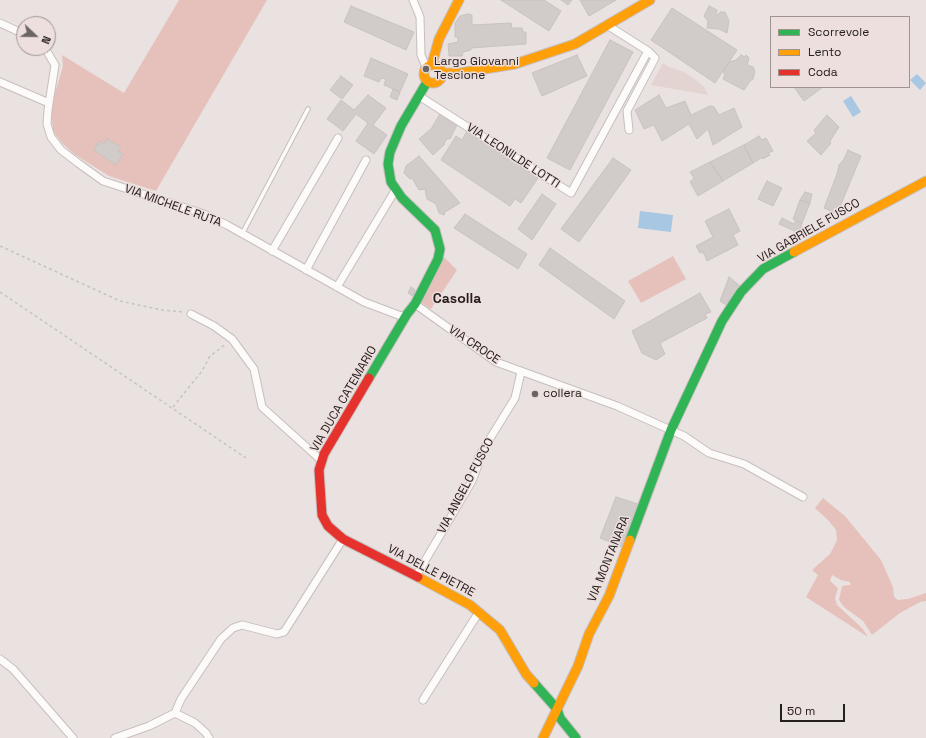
<!DOCTYPE html>
<html>
<head>
<meta charset="utf-8">
<style>
  body { margin:0 }
  #map { position:relative; width:926px; height:738px; overflow:hidden; background:#eae2e0; font-family:"Space Grotesk",sans-serif }
  canvas { display:block }
  .legend { position:absolute; left:770px; top:16px; width:140px; height:72px; box-sizing:border-box; background:#eddfdd; border:1px solid #9d9391; margin:0; padding:5px 7px; list-style:none; font-size:12px; color:#25201f }
  .legend li { display:flex; align-items:center; gap:8px; height:20px }
  .legend b { width:20px; border:1px solid #9d9391 }
  .north { position:absolute; left:16px; top:16px; width:40px; height:40px; box-sizing:border-box; background:#eddfdd; border:1px solid #9d9391; border-radius:50%; rotate:112deg; font-size:11px; font-weight:700; line-height:16px; text-align:center; color:#25201f }
  .north::after { content:''; display:block; margin:auto; width:14px; height:18px; background:#6a6463; clip-path:polygon(50% 0,100% 100%,50% 72%,0 100%) }
  .scale { position:absolute; left:780px; top:704px; width:65px; height:18px; box-sizing:border-box; border:2px solid #25201f; border-top:0; padding-left:5px; font-size:12px; line-height:14px; white-space:nowrap; color:#25201f; -webkit-text-stroke:3px #eddfdd; paint-order:stroke }
</style>
</head>
<body>
<div id="map">
<canvas width="926" height="738"></canvas>
<ul class="legend">
<li><b style="height:5px;background:#30b455"></b>Scorrevole</li>
<li><b style="height:5px;background:#ff9f0a"></b>Lento</li>
<li><b style="height:5px;background:#e5322d"></b>Coda</li>
</ul>
<div class="north">N</div>
<div class="scale">50 m</div>
</div>
<script>
const ctx = document.querySelector('canvas').getContext('2d');
ctx.lineJoin = 'round';
function fill(path, color) {
  ctx.fillStyle = color;
  ctx.fill(path, 'evenodd');
}
function toPath(rows) {
  const path = new Path2D();
  for (const r of rows) {
    if (r.length === 3) {
      path.moveTo(r[0] + r[2], r[1]);
      path.arc(r[0], r[1], r[2], 0, 2 * Math.PI);
      continue;
    }
    path.moveTo(r[0], r[1]);
    for (let i = 2; i < r.length; i += 2) path.lineTo(r[i], r[i + 1]);
  }
  return path;
}
function strokePath(path, color, width, dash) {
  ctx.strokeStyle = color;
  ctx.lineWidth = width;
  ctx.lineCap = dash ? 'butt' : 'round';
  ctx.setLineDash(dash || []);
  ctx.stroke(path);
}
function drawText(font, color, halo, rows, align = 'center') {
  ctx.font = font + ' "Space Grotesk",sans-serif';
  ctx.lineWidth = 3;
  ctx.setLineDash([]);
  ctx.textBaseline = 'middle';
  ctx.strokeStyle = halo;
  ctx.fillStyle = color;
  for (const [text, x, y, turn = 0] of rows) {
    ctx.save();
    ctx.translate(x, y);
    ctx.rotate((+turn || 0) * Math.PI / 180);
    ctx.textAlign = isNaN(turn) ? turn : align;
    if (halo) ctx.strokeText(text, 0, 0);
    ctx.fillText(text, 0, 0);
    ctx.restore();
  }
}
fill(toPath([
  [663,63,669,67,684,72,695,79,704,87,708,95,651,85]
]), '#e3d4d1');
fill(toPath([
  [179,0,267,0,156,191,109,176,74,154,62,143,53,131,51,107,63,66,62,55,124,93],
  [443,256,457,270,431,309,420,302],
  [673,256,686,279,641,303,628,281],
  [823,498,845,516,881,560,893,587,894,597,898,600,908,599,926,593,926,601,920,602,900,613,872,635,863,621,844,607,839,600,842,586,850,585,850,582,841,580,832,575,830,581,838,588,835,598,837,605,862,628,868,637,806,597,818,575,812,570,830,554,837,540,836,530,829,521,815,508]
]), '#e6c1bc');
fill(toPath([
  [917,74,926,83,920,90,910,80],
  [851,96,861,112,853,117,843,101],
  [640,211,673,215,671,232,638,228]
]), '#a7c7e3');
const building = toPath([
  [501,0,544,0,561,11,549,31,501,0],
  [561,0,572,0,568,5,561,0],
  [580,0,616,0,589,16,580,0],
  [351,6,414,32,406,50,344,22,351,6],
  [709,6,717,10,716,14,718,15,720,12,725,12,729,21,727,33,719,29,707,28,708,21,704,16,709,6],
  [672,8,737,50,715,83,651,40,672,8],
  [468,14,472,15,472,25,511,23,512,28,522,28,523,32,526,32,526,44,471,48,471,50,463,52,462,56,449,56,448,44,458,42,458,37,455,37,455,23,460,16,468,14],
  [610,40,633,52,570,170,547,158,610,40],
  [577,55,587,76,542,96,532,73,577,55],
  [741,55,745,57,746,55,749,58,747,65,753,67,755,71,753,79,750,81,744,90,723,79,725,74,723,72,729,62,736,60,741,55],
  [371,58,408,74,400,92,384,85,386,79,381,78,379,82,364,76,371,58],
  [341,76,353,85,342,99,330,90,341,76],
  [794,87,823,87,804,101,794,87],
  [393,89,400,92,397,100,390,97,393,89],
  [368,95,386,108,373,125,387,135,374,154,356,141,368,123,356,114,343,131,327,119,341,100,354,110,368,95],
  [659,95,666,108,685,101,691,115,710,106,714,107,719,115,734,108,742,127,713,145,708,129,697,139,689,124,662,141,654,125,644,129,635,110,659,95],
  [440,114,457,125,450,139,448,138,444,143,445,144,433,155,419,139,431,129,440,114],
  [827,115,839,127,830,141,831,143,821,155,807,141,816,133,814,130,827,115],
  [467,131,538,178,521,203,515,199,510,206,441,160,456,136,462,140,467,131],
  [759,136,762,140,766,138,773,151,768,153,770,155,763,159,763,157,753,163,744,145,759,136],
  [107,139,121,147,118,151,123,154,116,165,94,150,100,141,104,144,107,139],
  [744,145,753,163,723,181,710,162,744,145],
  [848,150,861,156,837,214,824,208,837,174,839,165,844,159,848,150],
  [419,156,460,203,445,212,444,215,439,213,436,204,427,199,425,189,419,190,412,178,410,179,404,173,406,166,419,156],
  [613,158,631,170,579,242,561,229,613,158],
  [710,162,723,181,698,196,690,182,694,178,690,172,710,162],
  [767,181,782,188,773,206,758,199,767,181],
  [805,192,812,194,810,203,800,200,805,192],
  [542,194,556,204,532,240,518,229,542,194],
  [800,200,810,203,802,223,793,219,800,200],
  [729,209,740,231,733,235,738,245,707,261,703,252,700,253,696,246,713,237,705,221,729,209],
  [465,214,527,254,518,269,454,228,465,214],
  [782,218,794,224,796,220,802,223,799,233,779,224,782,218],
  [550,248,625,301,614,319,539,265,550,248],
  [729,277,740,286,726,305,720,301,729,277],
  [411,287,415,290,413,296,408,293,411,287],
  [700,293,711,312,705,314,707,318,660,343,665,354,656,360,642,353,632,331,700,293],
  [616,497,638,504,622,547,600,538,616,497]
]);
fill(building, '#d1ccca');
strokePath(building, '#c7c2c0', 1);
const lane = toPath([
  [242,234,308,109]
]);
const street = toPath([
  [413,0,420,17,421,55,426,67],
  [0,23,24,34],
  [607,25,648,51,655,58,627,111,629,130],
  [45,48,55,65,48,110,47,124,51,137,61,150,78,163,103,181,204,214,227,225,364,302,401,316,407,314],
  [0,82,49,103],
  [419,96,571,193,648,51],
  [272,251,338,138],
  [306,270,366,160],
  [337,287,396,189],
  [415,304,496,362,617,406,684,436,709,453,744,464,803,497],
  [191,314,214,326,232,339,254,369,262,407,322,461],
  [416,576,472,481,478,465,478,458,515,398,521,372],
  [0,659,13,669,73,738],
  [423,700,479,612],
  [175,713,181,699,221,639,233,628,242,625,277,634,284,632,343,539],
  [175,713,195,723,206,733,209,738],
  [115,738,149,726,175,713]
]);
const fast = toPath([
  [369,378,407,314,415,304,438,259,440,249,435,230,402,198,391,182,388,164,390,152,401,126,427,82],
  [630,540,671,430,722,321,741,292,763,269,794,252],
  [534,683,557,709,560,718,576,738]
]);
const slow = toPath([
  [432,64,439,39,459,0],
  [433,74,9],
  [442,73,460,73,515,64,575,44,650,0],
  [794,252,926,181],
  [418,577,470,605,500,630,526,674,534,683],
  [543,738,578,666,589,634,609,596,630,540]
]);
const jam = toPath([
  [369,378,324,454,319,470,322,515,328,526,343,539,418,577]
]);
strokePath(lane, '#c6bfbe', 5.5);
strokePath(street, '#c6bfbe', 9);
strokePath(fast, '#c6bfbe', 11);
strokePath(slow, '#c6bfbe', 11);
strokePath(jam, '#c6bfbe', 11);
strokePath(toPath([
  [0,246,120,301,162,310,183,312],
  [0,292,246,458],
  [173,407,202,371,210,356,226,344]
]), '#c6c3c3', 1.5, [3, 3]);
strokePath(lane, '#fcfbfa', 3.5);
strokePath(street, '#fcfbfa', 7);
strokePath(fast, '#30b455', 9);
strokePath(slow, '#ff9f0a', 9);
strokePath(jam, '#e5322d', 9);
for (const [x, y, r, color] of [
  [426,69,4,"#6a6463"],
  [535,394,4,"#6a6463"]
]) {
  const dot = new Path2D();
  dot.arc(x, y, r, 0, 2 * Math.PI);
  ctx.fillStyle = color;
  ctx.fill(dot);
  strokePath(dot, '#eddfdd', 1.5);
}
drawText('12px', '#25201f', '#eddfdd', [
  ["Largo Giovanni",434,62],
  ["Tescione",434,76],
  ["collera",543,394]
], 'left');
drawText('12px', '#25201f', '#eddfdd', [
  ["VIA LEONILDE LOTTI",513,156,33],
  ["VIA MICHELE RUTA",173,206,20],
  ["VIA GABRIELE FUSCO",809,231,-30],
  ["VIA CROCE",474,345,34],
  ["VIA DUCA CATEMARIO",344,399,-60],
  ["VIA ANGELO FUSCO",466,486,-62],
  ["VIA MONTANARA",609,559,-68],
  ["VIA DELLE PIETRE",431,571,28]
]);
drawText('bold 14px', '#25201f', '#eddfdd', [
  ["Casolla",457,299]
]);
</script>
</body>
</html>
